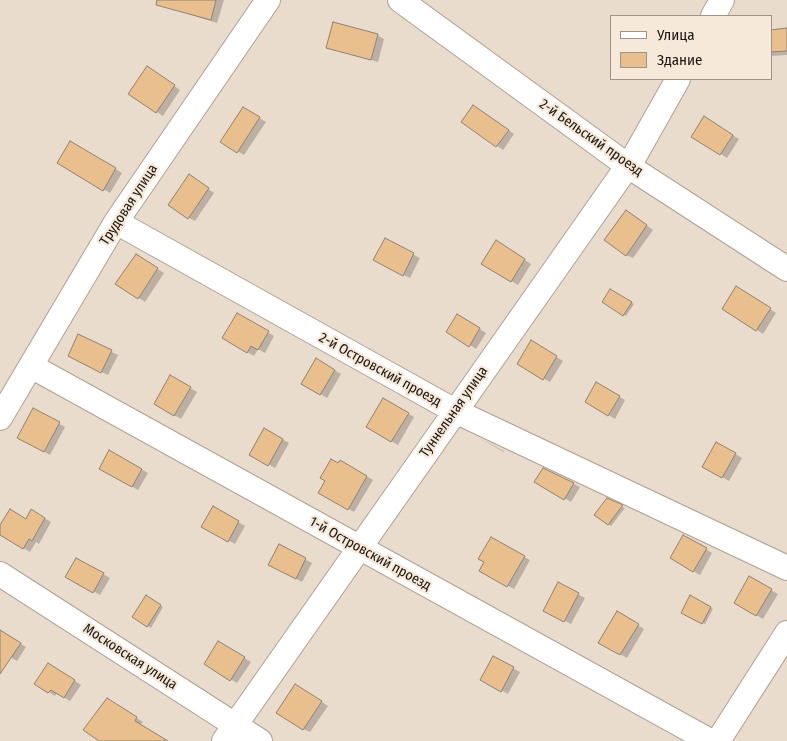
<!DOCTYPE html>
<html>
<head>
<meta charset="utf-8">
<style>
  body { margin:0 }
  #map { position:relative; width:787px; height:741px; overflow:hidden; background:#eadccc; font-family:"Fira Sans Condensed",sans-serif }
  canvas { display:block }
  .legend { position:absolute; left:610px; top:15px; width:162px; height:65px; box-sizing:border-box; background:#f7e9d9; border:1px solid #9f9489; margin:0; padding:6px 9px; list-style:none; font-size:15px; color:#1a1510 }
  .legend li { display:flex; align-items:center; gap:10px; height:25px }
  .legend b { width:25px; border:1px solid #9f9489 }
</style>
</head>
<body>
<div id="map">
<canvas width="787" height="741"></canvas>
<ul class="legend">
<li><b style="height:6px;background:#fff"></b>Улица</li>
<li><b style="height:14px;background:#e8bf8d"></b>Здание</li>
</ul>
</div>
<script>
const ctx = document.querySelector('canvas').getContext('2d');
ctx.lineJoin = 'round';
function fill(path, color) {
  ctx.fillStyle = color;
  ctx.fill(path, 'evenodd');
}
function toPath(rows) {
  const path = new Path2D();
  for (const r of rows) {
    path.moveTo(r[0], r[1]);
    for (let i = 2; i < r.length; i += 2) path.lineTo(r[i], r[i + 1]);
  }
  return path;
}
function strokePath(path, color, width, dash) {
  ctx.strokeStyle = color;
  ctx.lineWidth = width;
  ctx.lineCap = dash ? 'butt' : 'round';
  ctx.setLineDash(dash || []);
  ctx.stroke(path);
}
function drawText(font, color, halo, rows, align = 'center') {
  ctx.font = font + ' "Fira Sans Condensed",sans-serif';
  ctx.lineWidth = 4.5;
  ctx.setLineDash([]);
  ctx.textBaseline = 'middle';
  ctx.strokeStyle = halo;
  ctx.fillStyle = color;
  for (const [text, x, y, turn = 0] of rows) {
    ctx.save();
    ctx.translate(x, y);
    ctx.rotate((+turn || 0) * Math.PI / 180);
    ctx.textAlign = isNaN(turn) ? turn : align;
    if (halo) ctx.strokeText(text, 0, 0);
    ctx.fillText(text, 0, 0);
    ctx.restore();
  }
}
fill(toPath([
  [186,0,224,0,217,23,182,12],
  [787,29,787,55,771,56,771,31],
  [377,35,384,39,378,62,327,47],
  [154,72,180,90,163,116,130,94],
  [243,108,266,122,244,155,222,142],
  [480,110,514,134,503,150,462,122],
  [705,118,739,139,727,158,721,154],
  [71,142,122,173,110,193,59,163],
  [195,180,214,193,195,221,189,218],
  [633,215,653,230,633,258,626,255],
  [385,240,420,258,410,278,381,264],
  [503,246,531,264,518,285,483,263],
  [142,259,164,273,145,302,139,298],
  [610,290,634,304,626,316,603,302],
  [743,291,776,313,763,334,757,330],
  [237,314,274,336,265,353,258,349,254,356,224,338],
  [458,315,486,333,476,349,448,331],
  [79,336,118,355,108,375,76,360],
  [531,342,563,361,550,382,518,364],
  [316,360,341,374,327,398,302,383],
  [171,377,197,392,181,419,155,404],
  [596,384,625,400,615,419,586,401],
  [384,399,414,417,398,445,367,427],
  [34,410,65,427,50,455,25,441],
  [264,429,289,443,275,468,250,454],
  [476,437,504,451,504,452],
  [717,443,742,458,729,481,704,466],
  [110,452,148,473,138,490,101,469],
  [340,462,373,480,354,512,320,492],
  [543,469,580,487,571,502,536,481],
  [608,500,625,508,611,526,608,524],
  [213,508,245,526,235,544,203,526],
  [32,511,51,522,39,544,36,542,30,552,0,534,0,528,26,520],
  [684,536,712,553,700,575,671,558],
  [491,539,530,560,514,589,481,571,486,562],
  [279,546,312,563,302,582,276,568],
  [77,559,110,578,100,595,67,576],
  [750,578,778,594,763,619,735,602],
  [559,584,585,598,571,624,545,610],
  [146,597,163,607,151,628,133,617],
  [690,597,713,609,705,624,682,612],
  [618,613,644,629,627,658,600,642],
  [0,631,26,647,17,661,0,651],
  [218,642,251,662,237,683,205,663],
  [493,658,520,672,508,694,481,679],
  [55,668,81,685,70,701,57,693,55,696,36,684],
  [302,689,328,706,310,732,303,729],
  [107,700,143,722,140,725,166,741,101,741]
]), '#0003');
const building = toPath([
  [157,0,216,0,211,20,156,5,157,0],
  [333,22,378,34,371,60,326,48,333,22],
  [787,28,787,51,771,52,771,30,787,28],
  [147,66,175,85,156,113,128,94,147,66],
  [473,105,509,130,496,147,461,122,473,105],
  [243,107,260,117,237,153,220,142,243,107],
  [704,116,733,135,720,155,691,137,704,116],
  [70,141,116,168,103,191,57,163,70,141],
  [189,174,209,188,188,219,168,205,189,174],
  [626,210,647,225,626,256,604,240,626,210],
  [385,238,414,253,403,276,373,260,385,238],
  [496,240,525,259,511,282,481,264,496,240],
  [136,254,158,268,138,299,115,284,136,254],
  [736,286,771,308,756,331,722,309,736,286],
  [610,289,632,302,623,316,602,302,610,289],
  [237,313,269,331,258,350,251,346,247,353,222,338,237,313],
  [457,314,480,328,469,347,446,332,457,314],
  [78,334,112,350,101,373,68,356,78,334],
  [531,340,557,356,543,380,517,364,531,340],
  [316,358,335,370,320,395,301,384,316,358],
  [170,375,191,387,174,416,154,404,170,375],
  [596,382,620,396,608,416,585,402,596,382],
  [383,398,409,413,391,442,366,427,383,398],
  [33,408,60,422,44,452,17,438,33,408],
  [264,428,283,439,268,466,249,455,264,428],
  [716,442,736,453,722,478,702,467,716,442],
  [109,450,142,469,132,487,99,469,109,450],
  [331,459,338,463,340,460,367,476,348,510,318,493,325,481,320,478,331,459],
  [543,468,574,483,564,500,534,482,543,468],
  [607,498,623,505,608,525,594,515,607,498],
  [213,506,239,521,228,542,201,527,213,506],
  [10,509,26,519,31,509,45,518,32,541,29,539,23,549,0,535,0,525,10,509],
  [683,535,707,548,693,572,670,558,683,535],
  [491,537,525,556,507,587,479,571,484,562,478,559,491,537],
  [279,544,306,558,296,579,268,565,279,544],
  [76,558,104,573,93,593,65,577,76,558],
  [749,576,772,589,756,616,734,603,749,576],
  [558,582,579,593,564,622,543,611,558,582],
  [146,595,161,605,147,627,132,617,146,595],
  [690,595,711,607,702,624,681,613,690,595],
  [617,611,639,624,620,655,598,643,617,611],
  [0,630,21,643,0,674,0,630],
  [218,641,245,657,230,681,204,664,218,641],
  [493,656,514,667,501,692,480,680,493,656],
  [48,663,75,680,64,698,51,690,48,693,34,684,48,663],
  [295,684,322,701,303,730,276,713,295,684],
  [107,698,137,717,135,721,168,741,99,741,83,730,107,698]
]);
fill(building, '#e8bf8d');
strokePath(building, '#8e8273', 1);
const street = toPath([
  [400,0,628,166,787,269],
  [713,16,722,0],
  [116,222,455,411,787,568],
  [31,366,710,741],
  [0,418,116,222,268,0],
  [0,574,260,741],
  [224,741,634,157,678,79],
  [718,741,787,633]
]);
strokePath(street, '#aea192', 26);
strokePath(street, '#fff', 24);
drawText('14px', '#1a1510', '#f7e9d9', [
  ["2-й Бельский проезд",591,138,35],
  ["Трудовая улица",129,205,-57],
  ["2-й Островский проезд",380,370,29],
  ["Туннельная улица",454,412,-55],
  ["1-й Островский проезд",370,554,29],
  ["Московская улица",130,657,33]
]);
</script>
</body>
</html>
